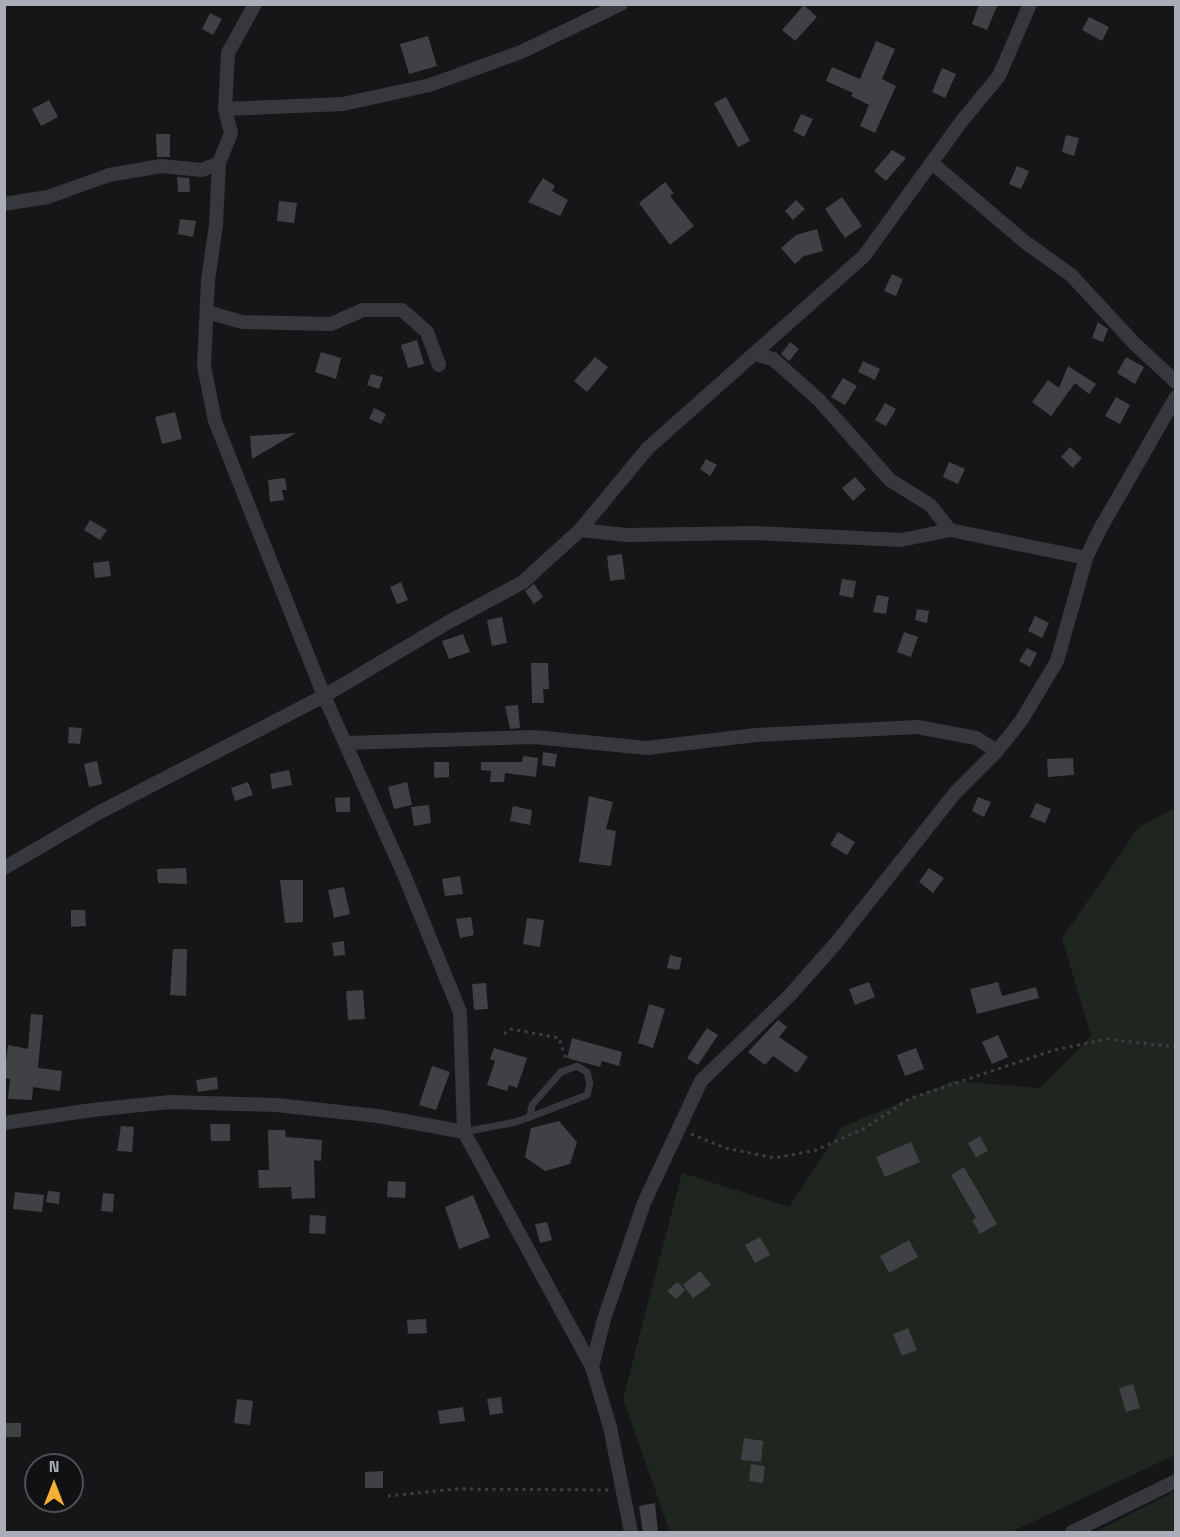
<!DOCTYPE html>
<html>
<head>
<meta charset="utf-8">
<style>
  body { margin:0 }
  #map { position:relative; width:1180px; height:1537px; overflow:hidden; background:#161618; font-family:"Space Grotesk",sans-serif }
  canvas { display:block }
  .frame { position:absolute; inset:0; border:6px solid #a8adb8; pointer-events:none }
  .north { position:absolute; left:24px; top:1453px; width:60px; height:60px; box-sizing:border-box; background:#111113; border:2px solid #4d4f55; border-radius:50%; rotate:0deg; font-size:16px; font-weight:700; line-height:24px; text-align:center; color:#a8adb8 }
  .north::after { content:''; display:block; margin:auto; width:21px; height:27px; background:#f2b134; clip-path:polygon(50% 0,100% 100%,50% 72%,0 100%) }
</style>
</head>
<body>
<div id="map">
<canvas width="1180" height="1537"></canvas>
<div class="frame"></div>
<div class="north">N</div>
</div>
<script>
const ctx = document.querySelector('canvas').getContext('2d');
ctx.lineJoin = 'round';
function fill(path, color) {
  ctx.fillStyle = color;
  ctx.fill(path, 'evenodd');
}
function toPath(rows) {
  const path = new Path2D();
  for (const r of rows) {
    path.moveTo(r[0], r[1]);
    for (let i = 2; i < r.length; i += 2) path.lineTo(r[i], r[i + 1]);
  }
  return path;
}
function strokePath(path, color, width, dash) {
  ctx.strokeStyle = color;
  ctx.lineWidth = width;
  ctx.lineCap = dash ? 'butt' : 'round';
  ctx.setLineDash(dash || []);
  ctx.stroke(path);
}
fill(toPath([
  [1175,808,1175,1455,1011,1532,670,1532,623,1399,682,1173,789,1207,842,1127,953,1081,1040,1088,1091,1036,1062,938,1139,827],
  [1175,1491,1175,1532,1095,1532]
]), '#1e261f');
fill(toPath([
  [979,4,998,4,987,30,972,24],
  [804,5,817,17,795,41,782,30],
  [210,13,222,19,213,35,202,29],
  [1089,17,1109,27,1102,41,1082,30],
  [428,36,437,66,409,74,400,44],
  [876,41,895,49,882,79,896,86,875,133,860,126,869,105,851,96,853,93,826,81,832,67,860,79],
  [942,68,956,74,945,98,932,92],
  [726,97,750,141,738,147,714,103],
  [49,100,58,117,41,126,32,109],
  [801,114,813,119,804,137,793,131],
  [156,134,170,134,170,157,157,157],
  [1066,135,1079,138,1074,156,1062,152],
  [892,150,906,158,886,181,874,171],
  [1017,166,1029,171,1021,189,1009,184],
  [177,177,189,178,190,192,178,192],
  [543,178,555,186,552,191,568,200,560,216,528,202],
  [665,182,674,193,670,196,694,226,670,245,639,203],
  [842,197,862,226,845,238,825,209],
  [796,200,805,209,793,220,785,211],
  [279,201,297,203,294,223,277,221],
  [180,219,196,221,193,237,178,234],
  [817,229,823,251,804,256,795,264,781,248,796,235],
  [892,274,903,279,896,296,884,291],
  [1098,322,1108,329,1103,342,1092,338],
  [417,340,424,364,408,368,401,345],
  [790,342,799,349,789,361,781,354],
  [321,352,341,358,336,379,315,372],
  [595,357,608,367,587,392,574,381],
  [1126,357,1144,367,1135,384,1117,373],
  [863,361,880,369,875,380,858,372],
  [1068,366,1096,384,1089,394,1075,383,1051,416,1032,402,1048,380,1059,388],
  [371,374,383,377,379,389,367,385],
  [843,378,857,386,845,405,831,397],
  [1116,397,1130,405,1120,424,1105,416],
  [885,403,896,409,886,426,875,420],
  [374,408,386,414,381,424,369,419],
  [175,412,182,439,162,444,155,417],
  [296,433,252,459,250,436],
  [1070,447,1082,458,1073,468,1061,457],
  [706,459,717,465,710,476,700,469],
  [949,462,965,469,958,484,943,477],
  [855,477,866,489,853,501,842,488],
  [285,478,287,490,282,490,284,500,270,502,268,480],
  [90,520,107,530,100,540,84,530],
  [622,554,625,579,610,581,607,556],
  [109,561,111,576,95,578,93,563],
  [842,579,856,581,853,598,839,595],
  [401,582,408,600,397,604,390,587],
  [534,584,543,597,534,604,525,591],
  [877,595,889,597,886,614,873,612],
  [917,609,929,611,927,623,915,620],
  [1035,616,1049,623,1042,638,1028,631],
  [502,617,507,643,492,646,487,620],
  [904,632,918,637,911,657,897,652],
  [463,634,470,652,449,659,442,641],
  [1027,648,1037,653,1030,667,1019,661],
  [531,663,548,663,549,689,543,689,544,703,532,703],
  [518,705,520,728,510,729,505,706],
  [69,727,82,728,80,744,68,743],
  [543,752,557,754,555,767,542,765],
  [523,756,538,758,536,777,505,773,504,782,490,782,491,771,481,770,481,762,522,762],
  [1073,758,1074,775,1048,777,1047,759],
  [97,761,102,784,89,787,84,764],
  [434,762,449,762,449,777,434,778],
  [289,770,292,785,272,789,270,774],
  [248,782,253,795,235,801,231,788],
  [407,782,412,805,394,809,388,787],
  [589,796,613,802,606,829,616,831,611,866,579,862],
  [350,797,350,812,336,812,335,798],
  [978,797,991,802,984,817,972,811],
  [1036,803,1051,809,1045,823,1030,817],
  [429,805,431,823,414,826,411,807],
  [513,806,532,810,530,825,510,821],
  [838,832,855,842,847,855,830,845],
  [186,868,187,884,158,883,157,869],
  [929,868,944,878,933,893,919,882],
  [460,876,463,894,445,896,442,879],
  [280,880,303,880,303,922,285,923],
  [344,887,350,914,334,918,328,890],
  [71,910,85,910,86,926,71,927],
  [471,917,474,935,460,938,456,919],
  [527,918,544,920,540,947,523,944],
  [344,941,345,955,334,956,332,943],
  [173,949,187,949,186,996,170,995],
  [670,955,682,958,679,970,667,968],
  [869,982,875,997,855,1005,849,989],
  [998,982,1002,996,1036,987,1039,998,977,1014,970,989],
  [486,983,488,1009,474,1010,472,984],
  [363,990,365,1019,348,1020,346,991],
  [649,1004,665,1009,653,1048,638,1043],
  [31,1014,43,1015,38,1068,62,1071,60,1091,33,1087,32,1100,8,1099,10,1079,4,1078,8,1045,28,1049],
  [778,1020,787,1027,779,1037,808,1057,797,1073,773,1056,765,1065,748,1052],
  [707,1028,718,1035,698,1065,687,1058],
  [998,1035,1008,1057,992,1064,982,1042],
  [572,1038,622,1052,619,1066,602,1061,600,1067,567,1058],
  [494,1048,527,1058,517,1088,509,1085,507,1091,487,1085,495,1061,490,1059],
  [916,1048,924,1069,905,1076,897,1055],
  [432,1066,450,1072,436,1110,419,1105],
  [217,1077,218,1089,198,1092,196,1080],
  [559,1121,577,1142,570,1164,545,1171,525,1157,531,1128],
  [210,1124,230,1124,230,1141,211,1141],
  [121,1126,134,1127,132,1152,117,1151],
  [268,1130,285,1130,286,1137,322,1140,321,1161,314,1160,315,1198,292,1199,291,1187,259,1188,258,1170,269,1170],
  [980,1136,988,1151,976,1157,968,1143],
  [911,1142,920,1162,885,1177,876,1157],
  [964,1167,997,1224,980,1234,972,1220,976,1218,951,1175],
  [388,1181,406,1182,405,1198,387,1197],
  [48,1191,60,1192,59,1204,46,1202],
  [15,1192,44,1195,42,1212,13,1209],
  [103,1193,114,1194,113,1212,101,1211],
  [473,1195,490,1237,459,1249,445,1207],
  [310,1215,326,1216,325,1234,309,1233],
  [547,1222,552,1240,540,1243,535,1224],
  [760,1237,770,1255,755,1263,745,1245],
  [909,1240,918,1257,889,1273,880,1256],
  [700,1271,711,1285,693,1298,683,1285],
  [677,1282,685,1290,676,1299,667,1291],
  [426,1319,427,1333,408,1334,407,1320],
  [908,1328,917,1350,902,1356,893,1334],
  [1133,1384,1140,1408,1126,1412,1119,1388],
  [501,1397,503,1413,490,1415,487,1399],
  [237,1399,253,1401,250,1425,234,1423],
  [463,1407,465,1421,440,1424,438,1411],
  [4,1423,21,1423,21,1437,4,1437],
  [744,1438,763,1441,761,1462,741,1460],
  [751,1464,765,1466,763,1483,749,1481],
  [383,1471,383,1488,365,1488,365,1472],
  [655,1503,658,1533,643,1533,639,1506]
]), '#404145');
strokePath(toPath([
  [504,1034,511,1029,559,1038,566,1059],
  [691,1134,725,1148,775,1158,816,1150,863,1129,909,1099,1054,1050,1107,1039,1176,1047],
  [388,1496,456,1489,609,1490]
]), '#3d3f44', 3, [3, 4.5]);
strokePath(toPath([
  [464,1132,516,1122,530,1117,587,1095,590,1083,587,1072,577,1066,561,1072,532,1105,530,1117]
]), '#37383d', 7);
strokePath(toPath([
  [255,4,228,53,225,109,231,133,219,163,216,225,208,280,204,366,215,421,324,696,405,877,460,1012,464,1132,592,1367,610,1427,631,1532],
  [225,109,343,104,430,85,521,52,621,4],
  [932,163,1025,242,1071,275,1135,344,1176,382],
  [4,204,48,197,109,175,161,166,202,170,219,163],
  [207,312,242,322,331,324,363,310,402,310,427,332,439,365],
  [754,354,773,359,819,400,890,480,930,505,950,530],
  [580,530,626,535,755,533,901,540,950,530,1086,558],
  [345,743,534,737,647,748,756,735,918,727,976,738,997,751],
  [4,868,100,812,324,696,447,623,523,582,580,530,648,448,864,256,961,122,999,76,1030,4],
  [4,1123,92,1110,170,1102,276,1105,378,1116,464,1132],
  [592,1367,604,1319,644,1203,701,1081,791,994,836,943,955,793,997,751,1021,721,1057,661,1086,558,1100,529,1176,397],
  [1072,1532,1176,1481]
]), '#37383d', 14);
</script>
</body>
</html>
